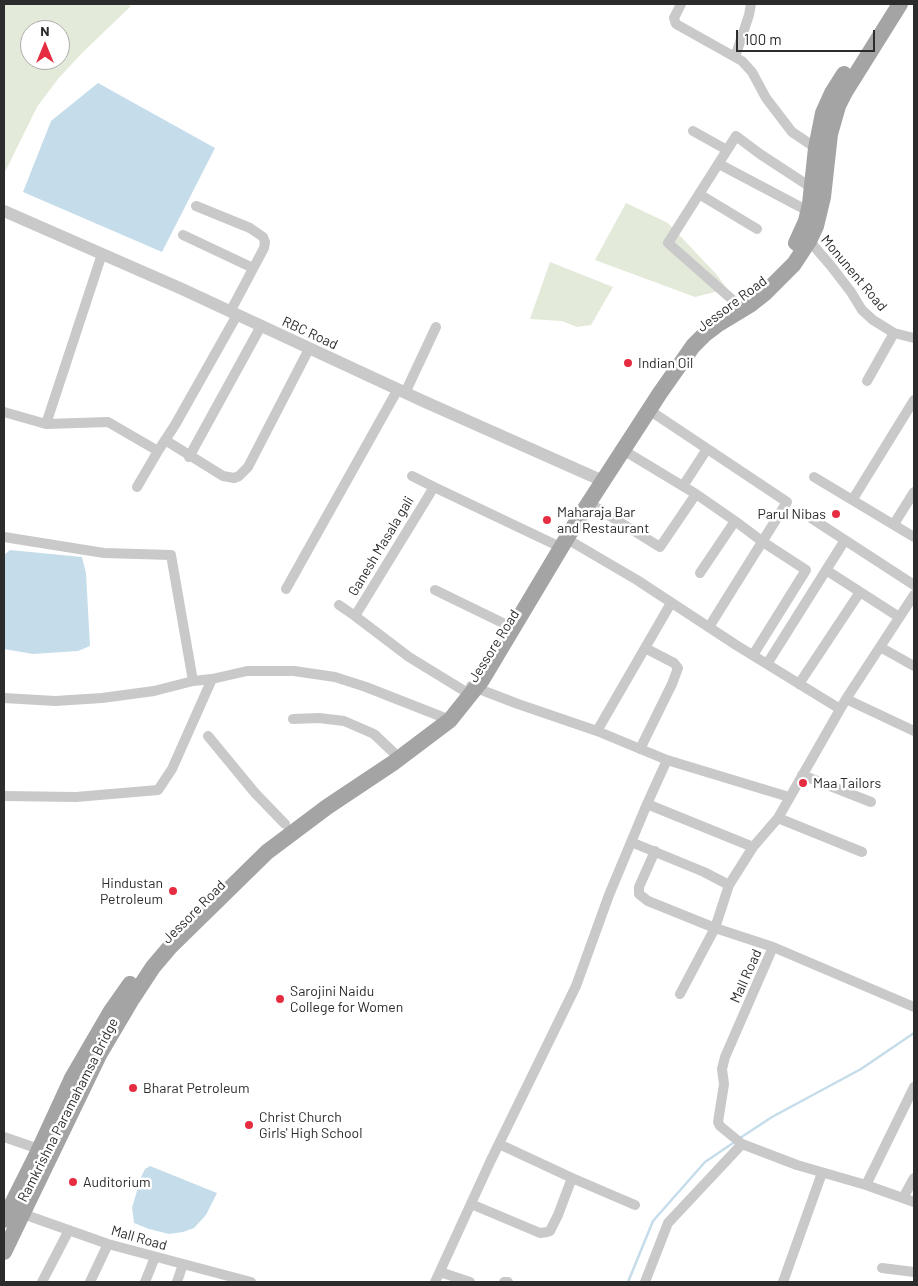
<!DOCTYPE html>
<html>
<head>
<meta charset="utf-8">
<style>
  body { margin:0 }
  #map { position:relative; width:918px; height:1286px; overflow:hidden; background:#fff; font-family:Barlow,sans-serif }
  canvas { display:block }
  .frame { position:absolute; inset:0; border:5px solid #2c2c2c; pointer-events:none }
  .north { position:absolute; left:20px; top:20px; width:50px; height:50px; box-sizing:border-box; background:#fff; border:1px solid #ababab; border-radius:50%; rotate:0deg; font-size:14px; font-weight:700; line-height:20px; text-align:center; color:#2c2c2c }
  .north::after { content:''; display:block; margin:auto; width:18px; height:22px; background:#e62c40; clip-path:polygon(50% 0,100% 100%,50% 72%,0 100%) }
  .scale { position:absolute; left:736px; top:30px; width:139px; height:22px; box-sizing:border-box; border:2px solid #2c2c2c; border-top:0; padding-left:6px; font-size:15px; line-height:18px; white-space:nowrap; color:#2c2c2c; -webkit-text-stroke:4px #fff; paint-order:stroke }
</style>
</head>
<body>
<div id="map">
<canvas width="918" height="1286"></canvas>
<div class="frame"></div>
<div class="north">N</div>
<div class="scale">100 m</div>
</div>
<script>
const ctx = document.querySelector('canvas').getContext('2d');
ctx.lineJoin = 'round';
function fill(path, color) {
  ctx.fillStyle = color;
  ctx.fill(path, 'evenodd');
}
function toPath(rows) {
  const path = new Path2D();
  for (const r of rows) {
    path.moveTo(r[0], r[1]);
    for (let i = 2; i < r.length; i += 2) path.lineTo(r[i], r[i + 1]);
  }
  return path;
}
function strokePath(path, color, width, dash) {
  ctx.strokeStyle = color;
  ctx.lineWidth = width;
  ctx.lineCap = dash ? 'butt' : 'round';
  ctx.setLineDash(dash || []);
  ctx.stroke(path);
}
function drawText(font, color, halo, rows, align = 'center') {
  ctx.font = font + ' Barlow,sans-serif';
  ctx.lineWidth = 5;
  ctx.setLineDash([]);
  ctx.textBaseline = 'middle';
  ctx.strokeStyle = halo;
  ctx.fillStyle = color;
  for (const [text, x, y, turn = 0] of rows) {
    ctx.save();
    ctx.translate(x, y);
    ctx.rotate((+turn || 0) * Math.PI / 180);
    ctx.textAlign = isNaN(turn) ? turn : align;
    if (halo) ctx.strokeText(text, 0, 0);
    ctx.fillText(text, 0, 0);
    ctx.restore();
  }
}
fill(toPath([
  [4,4,125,4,131,6,82,53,58,79,37,107,4,174],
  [30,30,60,30,60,60,30,60],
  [626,203,668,223,717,275,727,289,695,297,595,260],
  [550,262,613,287,591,325,577,327,562,321,530,319]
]), '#e3ead9');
fill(toPath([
  [98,83,215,148,162,252,23,192,51,121],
  [10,550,82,557,86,573,90,646,78,651,33,654,4,649,4,555],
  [150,1166,217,1193,206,1215,194,1228,183,1232,169,1234,149,1229,134,1223,132,1208,141,1177,145,1169]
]), '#c5ddeb');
strokePath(toPath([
  [740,1138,772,1117,861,1069,914,1033],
  [628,1282,653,1221,705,1162,736,1141]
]), '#c5ddeb', 2.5);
strokePath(toPath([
  [681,4,674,18,676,24,742,61,752,72,766,98,792,132,816,148],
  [735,57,749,15,751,4],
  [693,131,727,150],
  [719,164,808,211],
  [699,194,757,229],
  [196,206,250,228,263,237,265,242,264,248,230,312],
  [183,235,253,268],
  [806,239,813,245,831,266,851,292,862,310,873,320,894,333,914,338],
  [735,302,668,243,736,136,760,154,812,188],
  [867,381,894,333],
  [405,393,436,327],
  [649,410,787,502,709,627],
  [4,412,46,424,108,422,158,451,175,425,237,315],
  [46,424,102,254],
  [165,440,223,476,234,478,239,476,248,467,309,349],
  [623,450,696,494,735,521,763,542,806,570,753,655],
  [189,457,261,326],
  [412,476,434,487],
  [814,477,914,537],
  [683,486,707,449],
  [137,487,158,451],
  [853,499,914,400],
  [589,503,660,547,696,494],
  [811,518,914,585],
  [894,524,914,492],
  [4,537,104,553,171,555,193,681],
  [567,539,637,580,736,645,840,709],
  [826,570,899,617],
  [700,573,735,521],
  [286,589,398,389],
  [435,590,507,625],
  [339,605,355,616],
  [880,647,914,666],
  [767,664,845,540],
  [799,684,860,592],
  [471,686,518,704,597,731,667,760,789,797],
  [471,695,409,657,355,616,434,487,556,545],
  [4,698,55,701,102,698,154,691,193,681,212,679],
  [846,699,914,731],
  [293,719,319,718,344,721,374,734,393,752],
  [597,731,671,603],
  [208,736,255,793,285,824],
  [640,749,672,684,678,668,674,663,645,648],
  [802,775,871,802],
  [4,796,76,797,158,790,172,769,212,679,247,671,294,671,335,677,366,687,450,720],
  [647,804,753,847],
  [778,818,862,852],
  [631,842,704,872,729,885],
  [655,851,639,887,639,894,648,901,715,928,680,994],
  [773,947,914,1007],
  [4,1137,39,1149],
  [499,1144,572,1178,635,1205],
  [742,1144,797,1165,866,1185,914,1202],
  [866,1185,914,1087],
  [903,1198,914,1178],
  [471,1204,540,1233,547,1232,550,1231,558,1215,572,1178],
  [23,1214,108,1244,251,1282],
  [882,1268,914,1272],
  [440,1272,470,1282],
  [42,1282,69,1230],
  [90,1282,108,1244],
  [145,1282,155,1257],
  [177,1282,183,1264],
  [435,1282,491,1160,576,986,609,895,647,804,667,760],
  [504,1282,508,1282],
  [645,1282,668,1223,742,1144,720,1126,718,1122,724,1084,722,1069,725,1057,773,947,715,928,729,885,753,847,778,818,846,699,914,595],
  [783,1282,822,1173]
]), '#c9c9c9', 10);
strokePath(toPath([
  [4,211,182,289,423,401,603,481]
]), '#c9c9c9', 12);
strokePath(toPath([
  [796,243,806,221,810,204,816,148,823,113,832,93,844,74],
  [4,1220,37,1154,72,1078,111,1011,130,984],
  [4,1252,99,1055,132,999,153,967,170,947,267,852,327,807,393,763,450,720,482,680,577,521,660,393,693,346,705,334,717,325,750,305,764,294,794,264,809,241,816,226,823,197,830,134,838,106,845,92,900,4]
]), '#a4a4a4', 16);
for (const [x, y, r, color] of [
  [628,363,5,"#e62c40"],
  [836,514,5,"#e62c40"],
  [547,520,5,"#e62c40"],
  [803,783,5,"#e62c40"],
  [173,891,5,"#e62c40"],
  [280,999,5,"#e62c40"],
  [133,1088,5,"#e62c40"],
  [249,1125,5,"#e62c40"],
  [73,1182,5,"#e62c40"]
]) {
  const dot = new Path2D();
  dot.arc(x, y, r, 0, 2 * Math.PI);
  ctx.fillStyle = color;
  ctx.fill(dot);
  strokePath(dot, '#fff', 2);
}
drawText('14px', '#2c2c2c', '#fff', [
  ["Monunent Road",854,273,50],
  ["Jessore Road",732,304,-37],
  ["RBC Road",310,333,25],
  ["Ganesh Masala gali",381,546,-59],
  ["Jessore Road",494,646,-58],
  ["Jessore Road",194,912,-45],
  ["Mall Road",746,976,-66],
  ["Ramkrishna Paramahamsa Bridge",68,1110,-63],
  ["Mall Road",139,1238,16]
]);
drawText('14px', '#2c2c2c', '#fff', [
  ["Indian Oil",638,363],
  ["Maharaja Bar",557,512],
  ["and Restaurant",557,528],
  ["Parul Nibas",826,514,"right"],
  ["Maa Tailors",813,783],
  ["Hindustan",163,883,"right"],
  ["Petroleum",163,899,"right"],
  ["Sarojini Naidu",290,991],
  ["College for Women",290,1007],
  ["Bharat Petroleum",143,1088],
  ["Christ Church",259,1117],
  ["Girls' High School",259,1133],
  ["Auditorium",83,1182]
], 'left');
</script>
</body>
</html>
